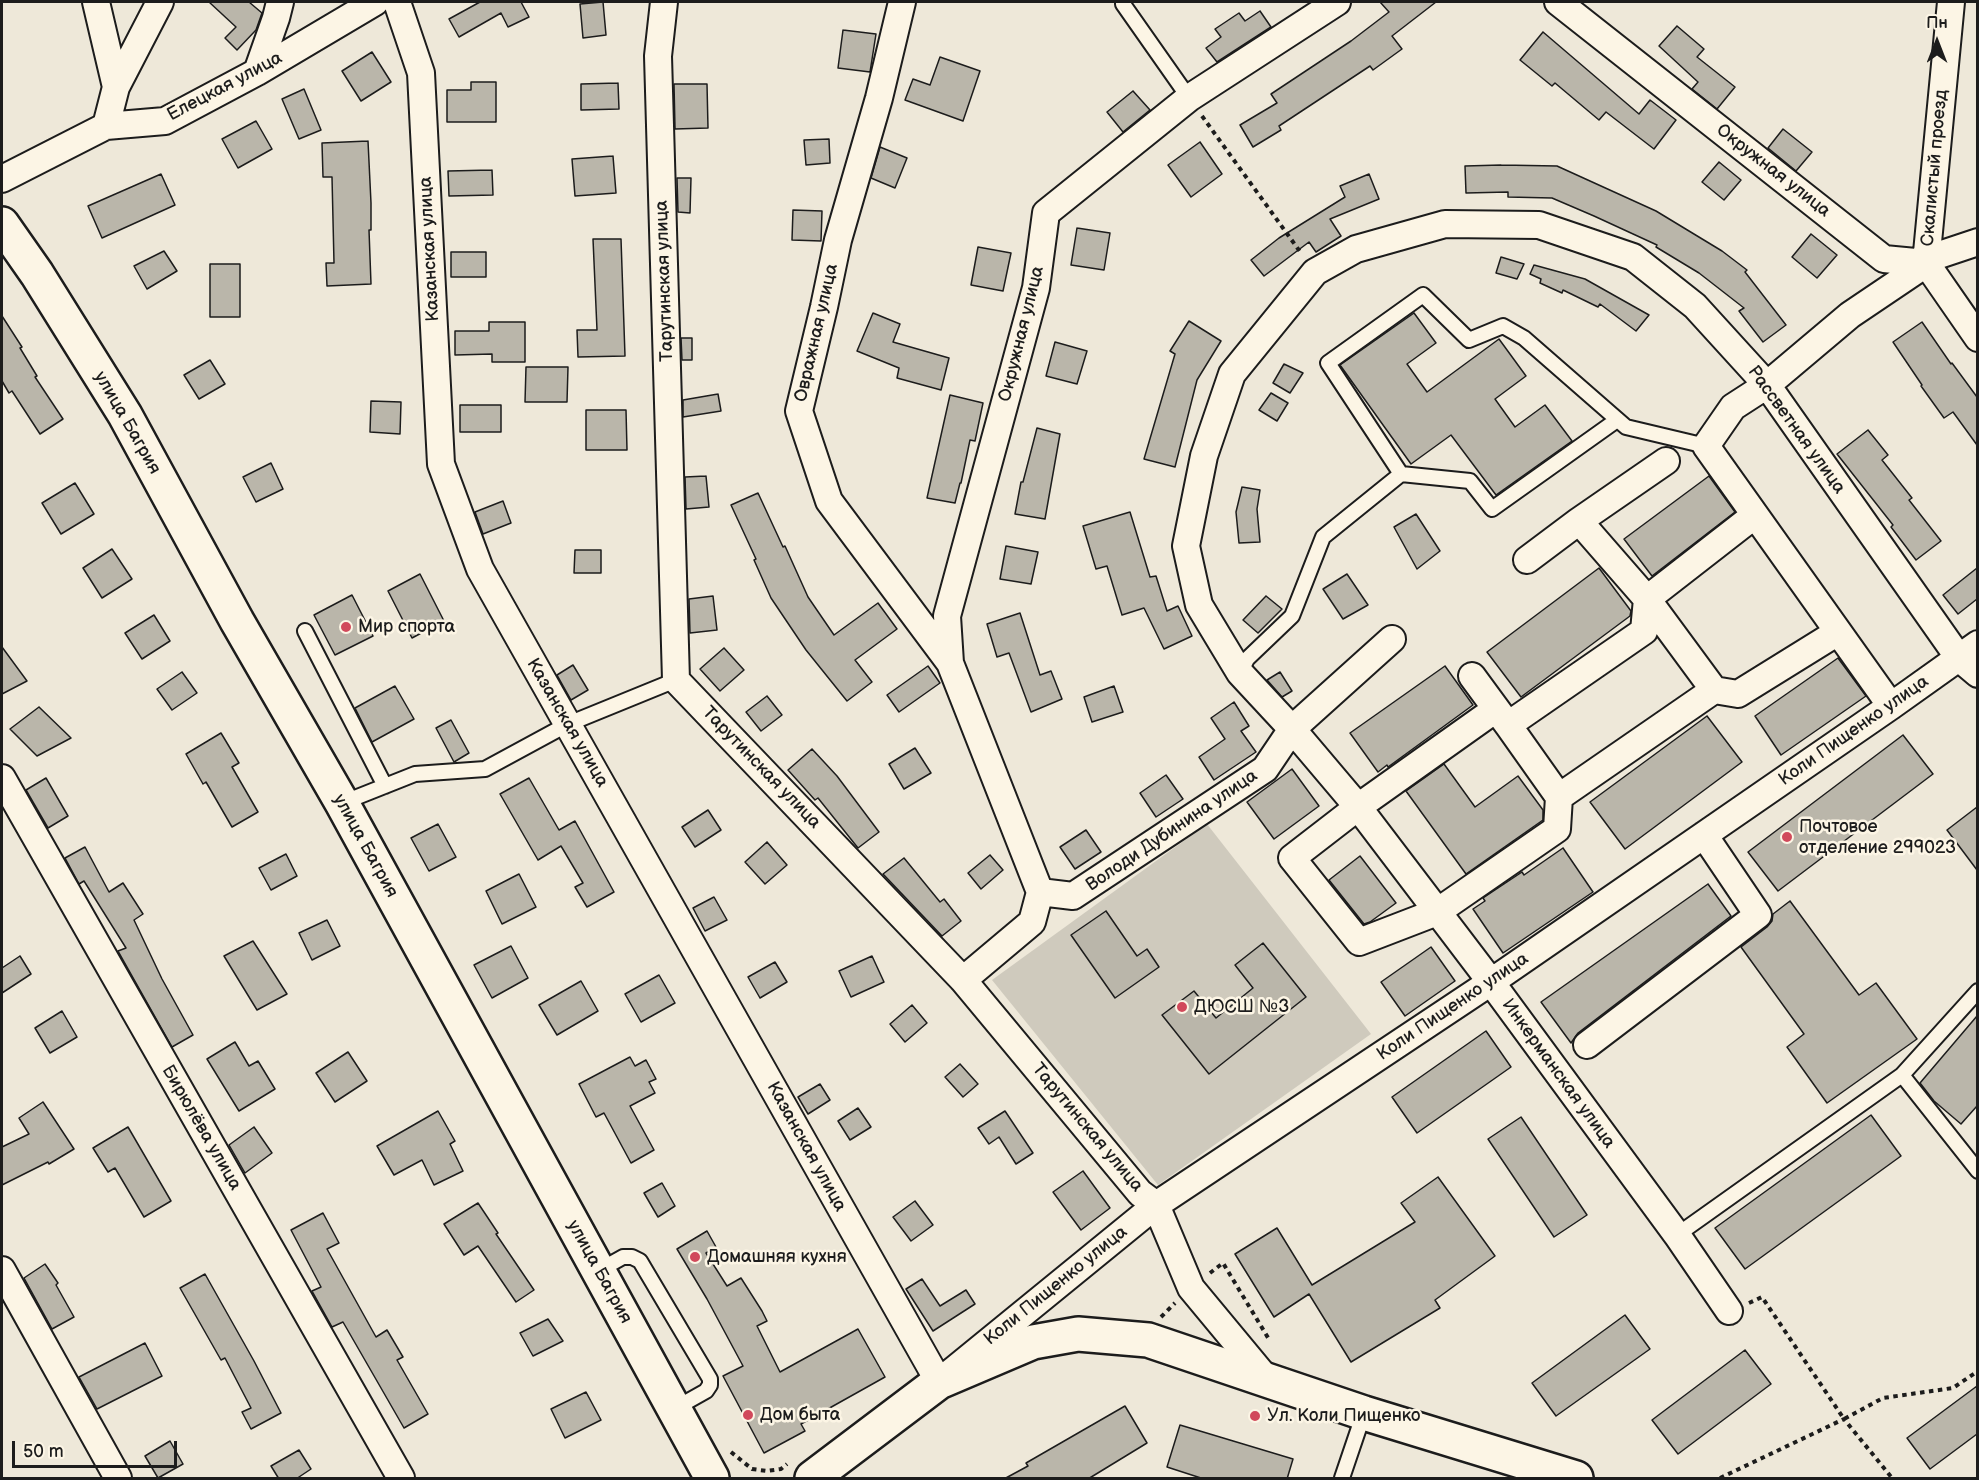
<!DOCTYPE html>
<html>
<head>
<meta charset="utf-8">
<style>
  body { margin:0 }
  #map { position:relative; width:1979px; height:1480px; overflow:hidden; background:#eee8d9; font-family:"Balsamiq Sans",sans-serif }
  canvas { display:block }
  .frame { position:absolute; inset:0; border:3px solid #1c1c1c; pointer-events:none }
  .north { position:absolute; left:1907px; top:12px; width:60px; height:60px; -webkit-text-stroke:4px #fcf5e5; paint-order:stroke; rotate:0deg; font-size:16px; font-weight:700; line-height:24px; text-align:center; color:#1c1c1c }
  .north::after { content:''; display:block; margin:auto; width:21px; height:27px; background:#1c1c1c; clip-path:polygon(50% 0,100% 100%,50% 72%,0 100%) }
  .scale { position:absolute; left:12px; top:1441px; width:165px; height:27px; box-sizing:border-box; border:3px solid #1c1c1c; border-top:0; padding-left:8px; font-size:18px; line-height:21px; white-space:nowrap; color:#1c1c1c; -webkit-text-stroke:4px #fcf5e5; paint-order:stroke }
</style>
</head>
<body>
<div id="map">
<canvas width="1979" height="1480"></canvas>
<div class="frame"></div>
<div class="north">Пн</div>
<div class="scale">50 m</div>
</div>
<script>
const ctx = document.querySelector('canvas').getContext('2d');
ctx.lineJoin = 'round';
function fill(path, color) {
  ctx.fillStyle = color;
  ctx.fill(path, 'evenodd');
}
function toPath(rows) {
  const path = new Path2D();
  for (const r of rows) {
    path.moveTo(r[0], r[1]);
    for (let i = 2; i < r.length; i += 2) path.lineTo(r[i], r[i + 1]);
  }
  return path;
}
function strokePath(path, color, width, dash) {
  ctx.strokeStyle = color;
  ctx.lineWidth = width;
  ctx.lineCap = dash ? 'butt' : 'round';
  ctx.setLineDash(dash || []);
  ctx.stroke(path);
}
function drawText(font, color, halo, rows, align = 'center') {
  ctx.font = font + ' "Balsamiq Sans",sans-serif';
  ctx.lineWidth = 5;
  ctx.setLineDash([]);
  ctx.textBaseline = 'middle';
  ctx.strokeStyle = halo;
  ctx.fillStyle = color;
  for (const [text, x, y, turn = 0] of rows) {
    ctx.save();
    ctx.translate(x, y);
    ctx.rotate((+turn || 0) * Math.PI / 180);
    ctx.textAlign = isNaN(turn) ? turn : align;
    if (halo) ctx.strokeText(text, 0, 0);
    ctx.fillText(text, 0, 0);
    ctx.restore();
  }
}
fill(toPath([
  [1207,824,1371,1034,1158,1185,992,980]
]), '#cfcabd');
const building = toPath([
  [209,2,249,2,262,13,256,30,237,50,225,38,236,27,209,2],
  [480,2,523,2,521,2,529,17,508,27,501,13,459,37,449,19,480,2],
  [603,2,606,35,583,38,580,4,603,2],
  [1380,2,1436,2,1392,36,1402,49,1373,70,1370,66,1279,126,1281,130,1253,147,1240,125,1277,103,1271,94,1351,41,1389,12,1380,2],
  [1260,11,1271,27,1217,62,1206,48,1221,37,1215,29,1239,13,1245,21,1260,11],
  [1677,26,1704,49,1697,57,1735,87,1717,109,1692,89,1698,82,1659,46,1677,26],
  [843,30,876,34,870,72,838,68,843,30],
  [1543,32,1639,114,1650,100,1676,120,1654,149,1606,112,1599,120,1555,83,1552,86,1520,60,1543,32],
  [372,52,391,82,361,101,342,71,372,52],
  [940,57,980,71,963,121,905,100,913,79,930,85,940,57],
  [471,82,496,82,496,122,447,122,447,90,471,90,471,82],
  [618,83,619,109,581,110,581,84,618,83],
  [674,84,707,84,708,128,675,129,674,84],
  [304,89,321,130,299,139,282,99,304,89],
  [1133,91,1150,110,1123,132,1107,112,1133,91],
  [256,121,272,149,238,168,222,139,256,121],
  [1783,129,1812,152,1796,171,1768,148,1783,129],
  [829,139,830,163,806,165,804,140,829,139],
  [368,141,371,203,371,230,369,230,371,284,327,286,326,263,334,263,332,177,323,177,322,143,368,141],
  [1200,142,1222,174,1191,197,1168,165,1200,142],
  [880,147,907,158,895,188,871,178,880,147],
  [613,156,616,193,575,196,572,159,613,156],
  [1719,162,1741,180,1724,200,1702,182,1719,162],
  [1501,165,1557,166,1656,211,1722,251,1747,270,1745,272,1786,325,1763,342,1739,311,1744,308,1699,273,1656,247,1657,245,1594,216,1552,198,1508,197,1508,192,1466,193,1465,166,1501,165],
  [492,170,493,195,449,196,448,171,492,170],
  [161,174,175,205,102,238,88,206,161,174],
  [1369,174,1379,199,1330,219,1341,236,1316,252,1309,242,1264,276,1251,260,1279,238,1345,197,1340,186,1369,174],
  [677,178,691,178,690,213,678,212,677,178],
  [793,210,822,211,821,241,792,240,793,210],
  [1077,228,1110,233,1104,270,1071,265,1077,228],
  [1811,234,1837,255,1817,278,1792,257,1811,234],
  [593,239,621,239,625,356,578,357,577,330,597,330,593,239],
  [978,247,1011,253,1003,291,971,285,978,247],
  [164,251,177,271,147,289,134,266,164,251],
  [451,252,486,252,486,277,451,277,451,252],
  [1501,257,1524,264,1517,279,1496,273,1501,257],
  [210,264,240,264,240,317,210,317,210,264],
  [1534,265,1585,279,1649,315,1636,331,1600,304,1598,307,1563,290,1562,293,1540,283,1541,279,1530,274,1534,265],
  [873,313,900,324,893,342,949,358,941,390,897,378,899,368,857,351,873,313],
  [1414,313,1436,343,1407,364,1427,392,1499,339,1526,376,1495,399,1515,427,1545,405,1572,441,1496,495,1451,435,1411,464,1340,365,1414,313],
  [2,316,22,347,20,348,37,376,35,377,63,419,40,434,12,391,9,393,2,381,2,316],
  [1189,321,1221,341,1197,380,1175,467,1144,459,1175,354,1170,351,1189,321],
  [489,322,525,322,525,362,492,362,492,354,455,355,455,331,489,331,489,322],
  [1922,322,1951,364,1952,363,1977,397,1977,445,1953,412,1944,418,1921,386,1922,385,1893,342,1922,322],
  [681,338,692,338,692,360,682,360,681,338],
  [1055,342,1087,351,1077,384,1046,376,1055,342],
  [210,360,225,384,199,399,184,375,210,360],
  [1284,364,1303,373,1290,393,1273,383,1284,364],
  [526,367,568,367,567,402,525,402,526,367],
  [1271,393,1288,403,1277,421,1259,410,1271,393],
  [718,394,721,411,683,417,683,400,718,394],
  [950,395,983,403,975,441,970,440,961,483,960,483,955,503,927,498,950,395],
  [371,401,401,402,400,434,370,432,371,401],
  [460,405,501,405,501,432,460,432,460,405],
  [586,410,626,410,627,450,586,450,586,410],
  [1037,428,1060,434,1045,519,1015,514,1021,482,1023,482,1037,428],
  [1868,430,1888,455,1882,460,1912,498,1909,500,1941,541,1916,560,1891,527,1893,525,1837,454,1868,430],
  [271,463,283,489,256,502,243,477,271,463],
  [706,476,709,507,686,509,685,477,706,476],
  [1709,476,1735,512,1652,576,1624,539,1709,476],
  [75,483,94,514,61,534,42,503,75,483],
  [1242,487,1260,490,1257,509,1260,542,1239,543,1236,512,1242,487],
  [758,493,783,547,785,546,808,597,834,635,878,603,897,629,855,660,872,682,847,701,806,650,771,598,754,560,756,559,731,505,758,493],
  [503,501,511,523,483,534,475,512,503,501],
  [1130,512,1150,577,1156,576,1167,611,1178,606,1192,636,1164,649,1144,608,1122,615,1107,566,1096,569,1083,526,1130,512],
  [1416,514,1440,551,1417,569,1394,527,1416,514],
  [1006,546,1038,552,1031,584,1000,579,1006,546],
  [112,549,132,579,102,598,83,568,112,549],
  [575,550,601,550,601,573,574,573,575,550],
  [1599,568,1631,611,1630,616,1521,697,1487,652,1599,568],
  [1977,568,1977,599,1958,614,1943,595,1977,568],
  [420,574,444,621,412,638,388,591,420,574],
  [1347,574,1368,605,1343,619,1323,589,1347,574],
  [352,595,373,636,335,655,314,615,352,595],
  [713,596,717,630,690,633,689,599,713,596],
  [1266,596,1282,609,1258,633,1243,620,1266,596],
  [1020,613,1040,675,1051,671,1062,699,1031,712,1009,653,997,657,987,624,1020,613],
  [154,615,170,641,142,659,125,633,154,615],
  [2,647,27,681,2,694,2,647],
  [724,648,744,670,720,691,700,669,724,648],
  [1838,658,1866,696,1781,755,1755,716,1838,658],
  [573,665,588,690,571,700,557,675,573,665],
  [928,666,940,683,899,712,887,695,928,666],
  [1445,666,1473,705,1388,767,1387,765,1378,772,1350,733,1445,666],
  [182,672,197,693,172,710,157,689,182,672],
  [1280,672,1292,691,1282,697,1267,680,1280,672],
  [395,686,414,719,372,742,355,708,395,686],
  [1114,686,1123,712,1092,722,1084,697,1114,686],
  [767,696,782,715,761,731,746,712,767,696],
  [1234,702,1249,726,1241,731,1256,752,1214,780,1199,757,1225,739,1211,718,1234,702],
  [39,707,71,738,37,756,10,729,39,707],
  [1707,716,1742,762,1625,849,1590,802,1707,716],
  [451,720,469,753,454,762,436,728,451,720],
  [221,733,239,763,232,767,258,812,232,827,206,782,203,784,186,754,221,733],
  [1903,735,1933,774,1778,891,1748,852,1903,735],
  [915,748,931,773,904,789,889,764,915,748],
  [812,749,837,776,879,832,858,848,818,798,815,800,788,770,812,749],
  [1444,764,1475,807,1518,776,1543,810,1543,820,1466,874,1406,791,1444,764],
  [1292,769,1319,806,1274,839,1247,802,1292,769],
  [1166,775,1183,799,1156,817,1140,793,1166,775],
  [46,778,68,816,48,828,26,790,46,778],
  [529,778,559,830,575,821,614,892,587,907,575,887,583,883,561,846,538,860,500,794,529,778],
  [1977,807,1977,870,1947,830,1977,807],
  [708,810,721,830,695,847,682,827,708,810],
  [438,824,456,857,429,871,411,838,438,824],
  [1086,830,1101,852,1075,869,1060,847,1086,830],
  [767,842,787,865,765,884,745,862,767,842],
  [85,847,109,892,123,883,143,914,134,920,162,979,193,1035,172,1047,118,951,126,948,84,881,79,884,65,858,85,847],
  [1563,848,1593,892,1503,953,1473,909,1485,901,1483,898,1522,872,1524,875,1563,848],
  [286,854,297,876,271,890,259,868,286,854],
  [990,855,1003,870,981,889,968,873,990,855],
  [1360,856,1396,903,1370,922,1364,924,1329,880,1360,856],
  [904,858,940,902,944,899,961,921,942,936,883,874,904,858],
  [519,874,536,907,502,924,486,891,519,874],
  [1708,884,1731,916,1578,1033,1571,1043,1541,1002,1708,884],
  [714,897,727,920,705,931,693,908,714,897],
  [1790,901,1859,995,1876,983,1917,1039,1827,1103,1787,1047,1804,1034,1741,947,1767,927,1772,921,1773,914,1790,901],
  [1106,911,1137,956,1147,949,1159,967,1115,998,1071,935,1106,911],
  [327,920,340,946,312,960,299,933,327,920],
  [253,941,287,994,257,1010,224,956,253,941],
  [1263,943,1306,997,1209,1074,1162,1015,1194,991,1216,1018,1253,988,1235,965,1263,943],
  [511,946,528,978,492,998,474,965,511,946],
  [1431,947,1455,981,1405,1016,1381,982,1431,947],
  [20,956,31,974,2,993,2,968,20,956],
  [872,956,884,982,851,997,839,971,872,956],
  [775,962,787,982,760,998,748,977,775,962],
  [659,975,675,1003,641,1022,625,994,659,975],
  [581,981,598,1011,557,1035,539,1005,581,981],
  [912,1005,927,1023,905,1042,890,1024,912,1005],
  [62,1011,77,1037,50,1053,35,1028,62,1011],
  [1977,1016,1977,1106,1961,1124,1934,1101,1920,1083,1977,1016],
  [1486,1031,1511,1067,1417,1133,1392,1097,1486,1031],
  [235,1042,249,1066,258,1061,275,1089,239,1111,207,1059,235,1042],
  [348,1052,367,1081,335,1102,316,1073,348,1052],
  [630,1057,635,1066,646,1060,656,1079,649,1082,655,1093,630,1106,654,1150,631,1163,604,1113,596,1117,579,1084,630,1057],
  [960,1064,978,1084,963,1097,945,1077,960,1064],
  [820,1084,830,1100,808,1114,798,1097,820,1084],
  [43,1102,74,1149,49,1164,48,1162,2,1185,2,1147,29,1134,19,1118,43,1102],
  [858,1108,871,1127,850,1140,838,1121,858,1108],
  [438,1111,455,1141,450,1144,463,1171,434,1185,422,1160,394,1175,377,1146,438,1111],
  [1005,1111,1033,1153,1016,1164,999,1137,989,1144,978,1128,1005,1111],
  [1871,1115,1901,1156,1745,1269,1715,1228,1871,1115],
  [1521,1117,1587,1215,1554,1237,1488,1139,1521,1117],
  [128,1127,171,1201,144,1217,115,1168,108,1172,93,1148,128,1127],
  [254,1127,272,1153,245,1173,229,1145,254,1127],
  [1083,1171,1110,1208,1081,1230,1053,1192,1083,1171],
  [1438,1177,1495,1256,1435,1300,1440,1308,1351,1362,1309,1294,1274,1317,1235,1254,1277,1228,1312,1285,1415,1222,1401,1203,1438,1177],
  [662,1183,675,1206,658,1217,644,1193,662,1183],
  [915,1201,933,1225,911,1241,893,1217,915,1201],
  [478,1203,498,1233,496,1234,534,1290,516,1302,478,1246,464,1255,444,1224,478,1203],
  [323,1213,339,1243,327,1249,376,1337,387,1330,403,1357,397,1360,428,1414,404,1428,343,1322,332,1327,312,1291,321,1287,291,1230,323,1213],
  [707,1231,716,1247,706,1253,727,1286,741,1278,762,1311,767,1321,757,1326,780,1372,858,1329,885,1377,801,1424,805,1431,764,1453,723,1376,743,1366,707,1299,677,1249,707,1231],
  [45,1264,58,1283,56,1285,74,1317,52,1329,24,1278,45,1264],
  [205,1274,254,1361,281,1413,251,1429,242,1412,251,1408,225,1358,221,1360,180,1288,205,1274],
  [922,1279,940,1306,966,1290,975,1304,933,1331,906,1289,922,1279],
  [1625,1315,1650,1349,1556,1416,1532,1383,1625,1315],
  [548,1319,563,1341,533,1356,520,1333,548,1319],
  [145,1343,162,1376,97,1409,79,1377,145,1343],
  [1745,1350,1771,1384,1678,1454,1652,1420,1745,1350],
  [1977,1386,1977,1434,1930,1469,1907,1438,1977,1386],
  [586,1392,601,1420,565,1438,551,1409,586,1392],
  [1125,1406,1147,1443,1088,1479,1004,1479,1028,1466,1026,1463,1125,1406],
  [1180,1425,1293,1459,1287,1479,1204,1479,1167,1467,1180,1425],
  [170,1441,183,1464,158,1478,145,1456,170,1441],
  [299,1450,311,1469,296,1479,279,1479,271,1466,299,1450]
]);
fill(building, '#bab6aa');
strokePath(building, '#1c1c1c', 1.5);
const lane = toPath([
  [1123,4,1189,98],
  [1401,474,1328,363,1423,295,1469,340,1503,326,1524,338,1626,427,1706,446],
  [305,631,385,786],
  [1240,673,1247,659,1292,616,1323,537,1401,474,1470,481,1492,509,1617,420],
  [342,803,415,774,485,769,568,724,676,680],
  [1902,1075,1978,1171],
  [1677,1235,1902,1075,1978,991],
  [598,1271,623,1257,632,1257,640,1261,710,1379,710,1385,706,1391,674,1409],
  [1342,1478,1364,1413]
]);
const street = toPath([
  [96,2,116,87,106,126],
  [397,2,421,73,441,464,480,569,939,1382,1156,1205,1491,982,1891,706,1978,644],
  [664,2,658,56,676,680,963,980,1140,1193,1156,1205,1191,1288,1269,1382],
  [902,2,879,98,838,240,824,307,799,411,829,501,950,663,1040,892,1032,922,963,980],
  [1558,2,1884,259,1926,263,1978,338],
  [257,72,276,18,280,2],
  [116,87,160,2],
  [2,179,106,126,165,121,257,72,375,2],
  [1926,263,1951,2],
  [1666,461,1579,521,1647,599,1755,515],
  [1527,560,1579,521],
  [950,663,947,616,1036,288,1046,213,1189,98,1337,2],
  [1472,676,1508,725,1644,631,1647,599],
  [1714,690,1738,694,1838,632],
  [1891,706,1706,446,1733,407,1767,385,1850,315,1939,255,1978,242],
  [1496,709,1358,807,1292,858,1359,942,1437,912,1557,829,1559,797,1508,725],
  [2,778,401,1478],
  [1559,797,1714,690,1647,599],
  [1040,892,1073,896,1265,769,1292,729,1392,639],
  [1587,1045,1758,915,1704,835],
  [2,1270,118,1478],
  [1729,1311,1677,1235,1491,982,1358,807,1292,729,1240,673,1199,605,1186,546,1204,456,1232,374,1315,272,1356,249,1445,224,1539,225,1633,257,1695,306,1767,385,1959,658,1978,674]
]);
const secondary = toPath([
  [812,1478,939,1382,1033,1342,1078,1334,1148,1340,1364,1413,1576,1478]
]);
const primary = toPath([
  [2,224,37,274,125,415,237,621,342,803,712,1478]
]);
strokePath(lane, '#1c1c1c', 18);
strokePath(street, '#1c1c1c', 30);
strokePath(secondary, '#1c1c1c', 38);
strokePath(primary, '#1c1c1c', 38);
strokePath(toPath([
  [1202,116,1301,253],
  [1210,1273,1223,1263,1270,1341],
  [1749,1303,1762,1297,1844,1419,1883,1398,1953,1388,1978,1371],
  [1161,1317,1175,1303],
  [731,1452,752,1469,767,1471,781,1469,787,1464],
  [1720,1478,1844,1419,1892,1478]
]), '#1c1c1c', 4, [4.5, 4.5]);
strokePath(lane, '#fcf5e5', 14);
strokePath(street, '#fcf5e5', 26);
strokePath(secondary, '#fcf5e5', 33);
strokePath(primary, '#fcf5e5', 33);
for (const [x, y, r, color] of [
  [346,627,6,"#d1495b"],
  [1787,837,6,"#d1495b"],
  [1182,1007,6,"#d1495b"],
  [695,1257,6,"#d1495b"],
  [748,1415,6,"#d1495b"],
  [1255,1416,6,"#d1495b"]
]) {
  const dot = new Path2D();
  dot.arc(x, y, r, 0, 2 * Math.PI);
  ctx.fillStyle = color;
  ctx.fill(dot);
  strokePath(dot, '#fcf5e5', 2);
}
drawText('18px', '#1c1c1c', '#fcf5e5', [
  ["Елецкая улица",225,87,-28],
  ["Скалистый проезд",1935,168,-85],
  ["Окружная улица",1773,171,38],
  ["Казанская улица",430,249,-93],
  ["Тарутинская улица",665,281,-92],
  ["Овражная улица",817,333,-77],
  ["Окружная улица",1022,334,-76],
  ["улица Багрия",127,423,60],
  ["Рассветная улица",1796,430,54],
  ["Казанская улица",567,723,60],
  ["Коли Пищенко улица",1854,731,-35],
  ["Тарутинская улица",761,768,46],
  ["Володи Дубинина улица",1172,831,-34],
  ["улица Багрия",365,846,61],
  ["Коли Пищенко улица",1453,1007,-34],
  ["Инкерманская улица",1558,1074,54],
  ["Бирюлёва улица",201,1128,60],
  ["Тарутинская улица",1087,1128,50],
  ["Казанская улица",806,1147,61],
  ["улица Багрия",599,1272,61],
  ["Коли Пищенко улица",1056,1286,-39]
]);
drawText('18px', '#1c1c1c', '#fcf5e5', [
  ["Мир спорта",358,627],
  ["Почтовое",1799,827],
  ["отделение 299023",1799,848],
  ["ДЮСШ №3",1194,1007],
  ["Домашняя кухня",707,1257],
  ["Дом быта",760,1415],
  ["Ул. Коли Пищенко",1267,1416]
], 'left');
</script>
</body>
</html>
